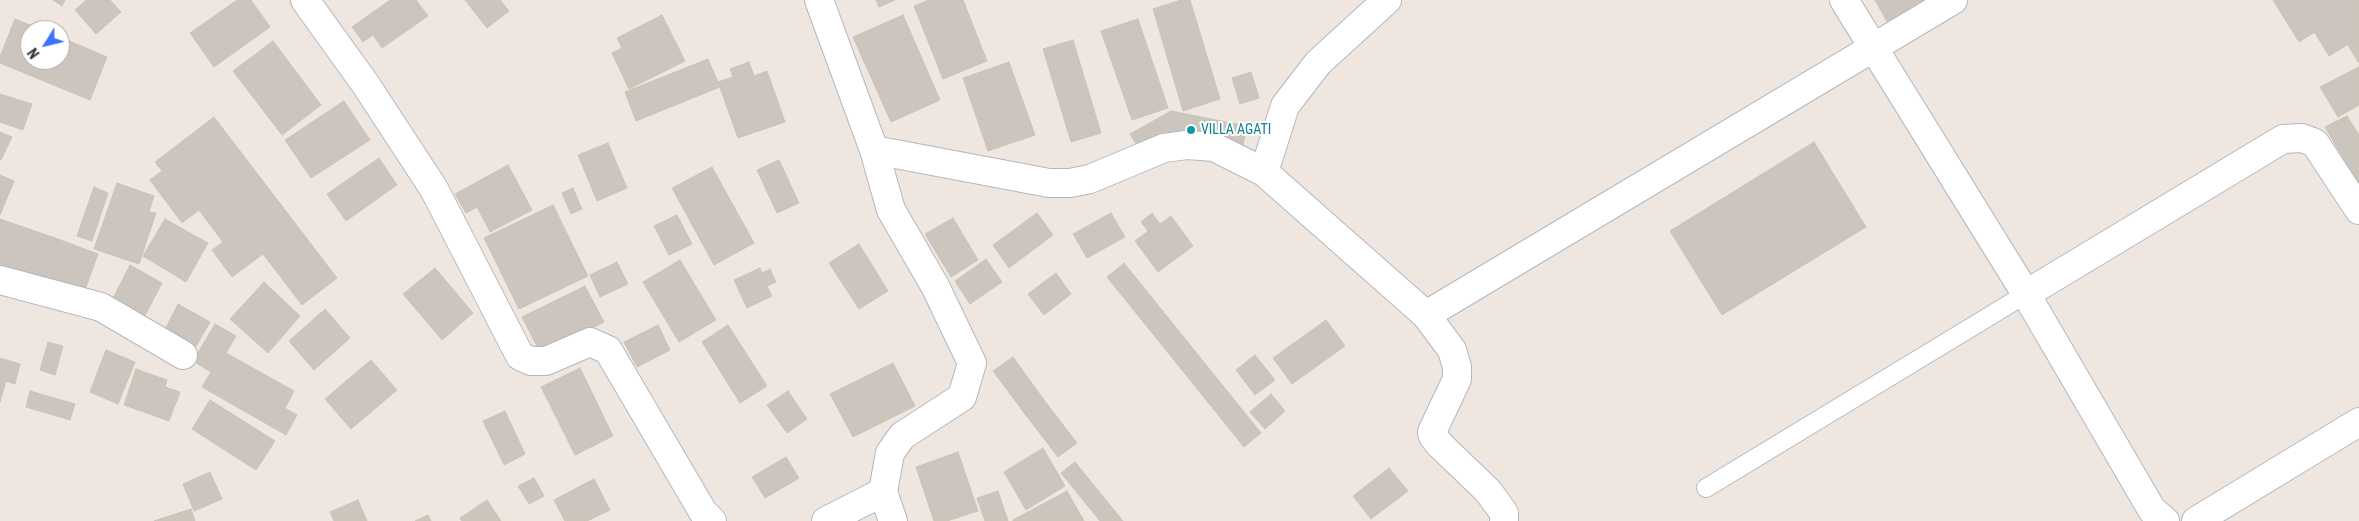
<!DOCTYPE html>
<html>
<head>
<meta charset="utf-8">
<style>
  body { margin:0 }
  #map { position:relative; width:2359px; height:521px; overflow:hidden; background:#efe7df; font-family:"Roboto Condensed",sans-serif }
  canvas { display:block }
  .north { position:absolute; left:20px; top:20px; width:50px; height:50px; box-sizing:border-box; background:#fff; border:1px solid #ababab; border-radius:50%; rotate:234deg; font-size:14px; font-weight:700; line-height:20px; text-align:center; color:#2d2d2d }
  .north::after { content:''; display:block; margin:auto; width:18px; height:22px; background:#3c72ff; clip-path:polygon(50% 0,100% 100%,50% 72%,0 100%) }
</style>
</head>
<body>
<div id="map">
<canvas width="2359" height="521"></canvas>
<div class="north">N</div>
</div>
<script>
const ctx = document.querySelector('canvas').getContext('2d');
ctx.lineJoin = 'round';
function fill(path, color) {
  ctx.fillStyle = color;
  ctx.fill(path, 'evenodd');
}
function toPath(rows) {
  const path = new Path2D();
  for (const r of rows) {
    path.moveTo(r[0], r[1]);
    for (let i = 2; i < r.length; i += 2) path.lineTo(r[i], r[i + 1]);
  }
  return path;
}
function strokePath(path, color, width, dash) {
  ctx.strokeStyle = color;
  ctx.lineWidth = width;
  ctx.lineCap = dash ? 'butt' : 'round';
  ctx.setLineDash(dash || []);
  ctx.stroke(path);
}
function drawText(font, color, halo, rows, align = 'center') {
  ctx.font = font + ' "Roboto Condensed",sans-serif';
  ctx.lineWidth = 4;
  ctx.setLineDash([]);
  ctx.textBaseline = 'middle';
  ctx.strokeStyle = halo;
  ctx.fillStyle = color;
  for (const [text, x, y, turn = 0] of rows) {
    ctx.save();
    ctx.translate(x, y);
    ctx.rotate((+turn || 0) * Math.PI / 180);
    ctx.textAlign = isNaN(turn) ? turn : align;
    if (halo) ctx.strokeText(text, 0, 0);
    ctx.fillText(text, 0, 0);
    ctx.restore();
  }
}
const building = toPath([
  [53,0,65,0,62,6,53,0],
  [86,0,110,0,121,12,96,34,75,10,86,0],
  [237,0,251,0,270,27,214,67,190,33,237,0],
  [390,0,416,0,428,16,382,48,373,35,363,42,352,27,390,0],
  [465,0,500,0,509,11,487,28,465,0],
  [876,0,895,0,879,7,876,0],
  [929,0,963,0,987,61,943,79,914,6,929,0],
  [1181,0,1190,0,1220,99,1183,111,1153,9,1181,0],
  [1875,0,1933,0,1889,25,1875,0],
  [2273,0,2295,0,2315,32,2299,42,2273,0],
  [2295,0,2334,0,2324,7,2347,45,2329,56,2295,0],
  [2334,0,2359,0,2359,63,2324,7,2334,0],
  [662,15,685,61,629,89,612,53,622,48,617,38,662,15],
  [903,15,940,100,891,122,853,37,903,15],
  [15,19,42,30,30,30,30,60,60,60,60,37,107,57,90,100,0,63,0,57,15,19],
  [1138,19,1168,108,1132,120,1101,31,1138,19],
  [1073,40,1101,133,1071,142,1043,49,1073,40],
  [273,41,321,105,282,135,233,71,273,41],
  [708,59,720,87,636,121,625,92,708,59],
  [749,62,754,76,767,71,785,122,738,138,718,82,733,77,730,69,749,62],
  [1009,62,1035,135,988,151,963,78,1009,62],
  [2359,67,2359,105,2338,117,2320,87,2359,67],
  [1251,72,1259,98,1240,104,1232,78,1251,72],
  [0,94,32,104,23,130,0,122,0,94],
  [344,101,370,140,311,178,285,140,344,101],
  [1171,111,1247,126,1242,149,1140,151,1130,134,1171,111],
  [2347,116,2359,135,2359,185,2325,127,2347,116],
  [214,117,337,278,302,305,263,254,232,277,212,250,223,242,199,210,182,223,150,180,162,171,155,162,214,117],
  [0,132,12,137,1,160,0,159,0,132],
  [1814,142,1866,227,1722,315,1670,231,1814,142],
  [608,143,627,188,597,201,578,155,608,143],
  [379,158,397,185,346,221,327,194,379,158],
  [779,160,799,203,777,213,757,170,779,160],
  [508,165,532,210,490,232,477,207,466,213,455,194,508,165],
  [712,167,754,243,714,265,672,188,712,167],
  [0,175,14,181,0,215,0,175],
  [117,183,154,196,149,212,156,213,139,264,94,249,117,183],
  [94,187,108,193,92,241,77,236,94,187],
  [573,188,582,209,571,214,562,193,573,188],
  [553,205,588,276,519,309,484,238,553,205],
  [1037,213,1053,235,1009,268,993,245,1037,213],
  [1111,213,1125,237,1087,258,1073,234,1111,213],
  [1152,213,1160,224,1171,216,1193,246,1158,272,1135,241,1148,231,1141,222,1152,213],
  [677,215,692,244,669,255,654,226,677,215],
  [953,218,978,260,951,277,925,234,953,218],
  [0,219,58,239,43,280,0,265,0,219],
  [165,219,208,243,186,282,143,256,165,219],
  [58,239,98,254,82,298,43,280,58,239],
  [859,244,888,291,859,309,829,263,859,244],
  [986,259,1002,282,970,304,955,281,986,259],
  [680,260,716,320,679,342,643,282,680,260],
  [617,262,628,284,600,297,590,275,617,262],
  [1124,263,1261,433,1244,447,1107,277,1124,263],
  [130,265,162,283,141,323,109,306,130,265],
  [435,268,473,313,442,340,403,294,435,268],
  [760,268,762,273,770,269,776,282,767,286,772,296,747,308,734,280,760,268],
  [1056,273,1071,294,1044,315,1028,294,1056,273],
  [264,282,300,316,268,353,230,319,264,282],
  [585,286,604,322,541,354,522,317,585,286],
  [178,304,210,322,191,355,161,337,178,304],
  [325,309,350,338,314,370,289,341,325,309],
  [1326,320,1345,346,1292,384,1273,358,1326,320],
  [215,324,236,336,226,353,294,391,285,408,297,415,286,435,202,387,211,372,193,361,215,324],
  [658,325,670,350,637,367,624,342,658,325],
  [728,325,767,386,740,403,702,342,728,325],
  [48,342,63,346,55,375,40,370,48,342],
  [106,350,135,362,118,404,90,392,106,350],
  [1255,355,1275,380,1255,395,1236,370,1255,355],
  [1013,357,1044,400,1025,414,993,371,1013,357],
  [0,358,20,364,15,384,6,381,0,402,0,358],
  [371,360,397,390,351,429,325,399,371,360],
  [893,363,915,406,853,437,830,394,893,363],
  [580,368,613,436,575,455,541,387,580,368],
  [136,369,167,380,165,387,180,392,169,421,124,405,136,369],
  [30,391,75,404,70,420,26,407,30,391],
  [788,391,807,419,787,433,767,405,788,391],
  [1271,394,1285,411,1265,429,1250,412,1271,394],
  [210,400,275,441,256,470,192,429,210,400],
  [1044,400,1077,443,1058,457,1025,414,1044,400],
  [505,411,525,454,504,465,483,421,505,411],
  [1043,448,1065,486,1026,510,1004,472,1043,448],
  [958,452,978,511,947,521,934,521,916,467,958,452],
  [786,457,799,478,765,498,752,477,786,457],
  [1075,462,1123,521,1100,521,1061,473,1075,462],
  [1389,468,1408,491,1371,519,1353,496,1389,468],
  [210,472,222,499,194,511,183,484,210,472],
  [534,478,544,496,529,504,518,486,534,478],
  [594,479,610,510,587,521,565,521,554,500,594,479],
  [998,491,1008,521,985,521,977,498,998,491],
  [1067,491,1084,521,1013,521,1013,520,1067,491],
  [358,500,367,521,334,521,330,512,358,500],
  [487,500,501,521,462,521,460,518,487,500],
  [191,509,195,521,154,521,191,509],
  [428,515,431,521,415,521,428,515]
]);
fill(building, '#cbc5bd');
strokePath(building, '#cbc3b8', 1);
const lane = toPath([
  [1706,488,2026,294]
]);
const street = toPath([
  [305,0,366,85,434,189,520,356,531,361,546,361,590,342,608,350,703,512,712,521],
  [819,0,874,150,891,210,935,286,972,363,962,397,902,436,890,453,883,492,893,521],
  [1844,0,2026,294,2152,510,2165,521],
  [874,150,1049,183,1070,183,1090,179,1164,148,1187,145,1214,147,1264,172,1426,315,1452,350,1457,367,1457,379,1432,432,1433,436,1439,444,1488,491,1504,513,1504,521],
  [1264,172,1285,106,1318,63,1387,0],
  [0,280,101,307,183,355],
  [2026,294,2283,139,2302,138,2315,143,2359,210],
  [1426,315,1953,0],
  [826,521,883,492],
  [2196,521,2359,422]
]);
strokePath(lane, '#b3b7c1', 20);
strokePath(street, '#b3b7c1', 30);
strokePath(lane, '#fff', 18);
strokePath(street, '#fff', 28);
for (const [x, y, r, color] of [
  [1191,130,5,"#0f9aa8"]
]) {
  const dot = new Path2D();
  dot.arc(x, y, r, 0, 2 * Math.PI);
  ctx.fillStyle = color;
  ctx.fill(dot);
  strokePath(dot, '#fff', 2);
}
drawText('14px', '#0d838f', '#fff', [
  ["VILLA AGATI",1201,130]
], 'left');
</script>
</body>
</html>
